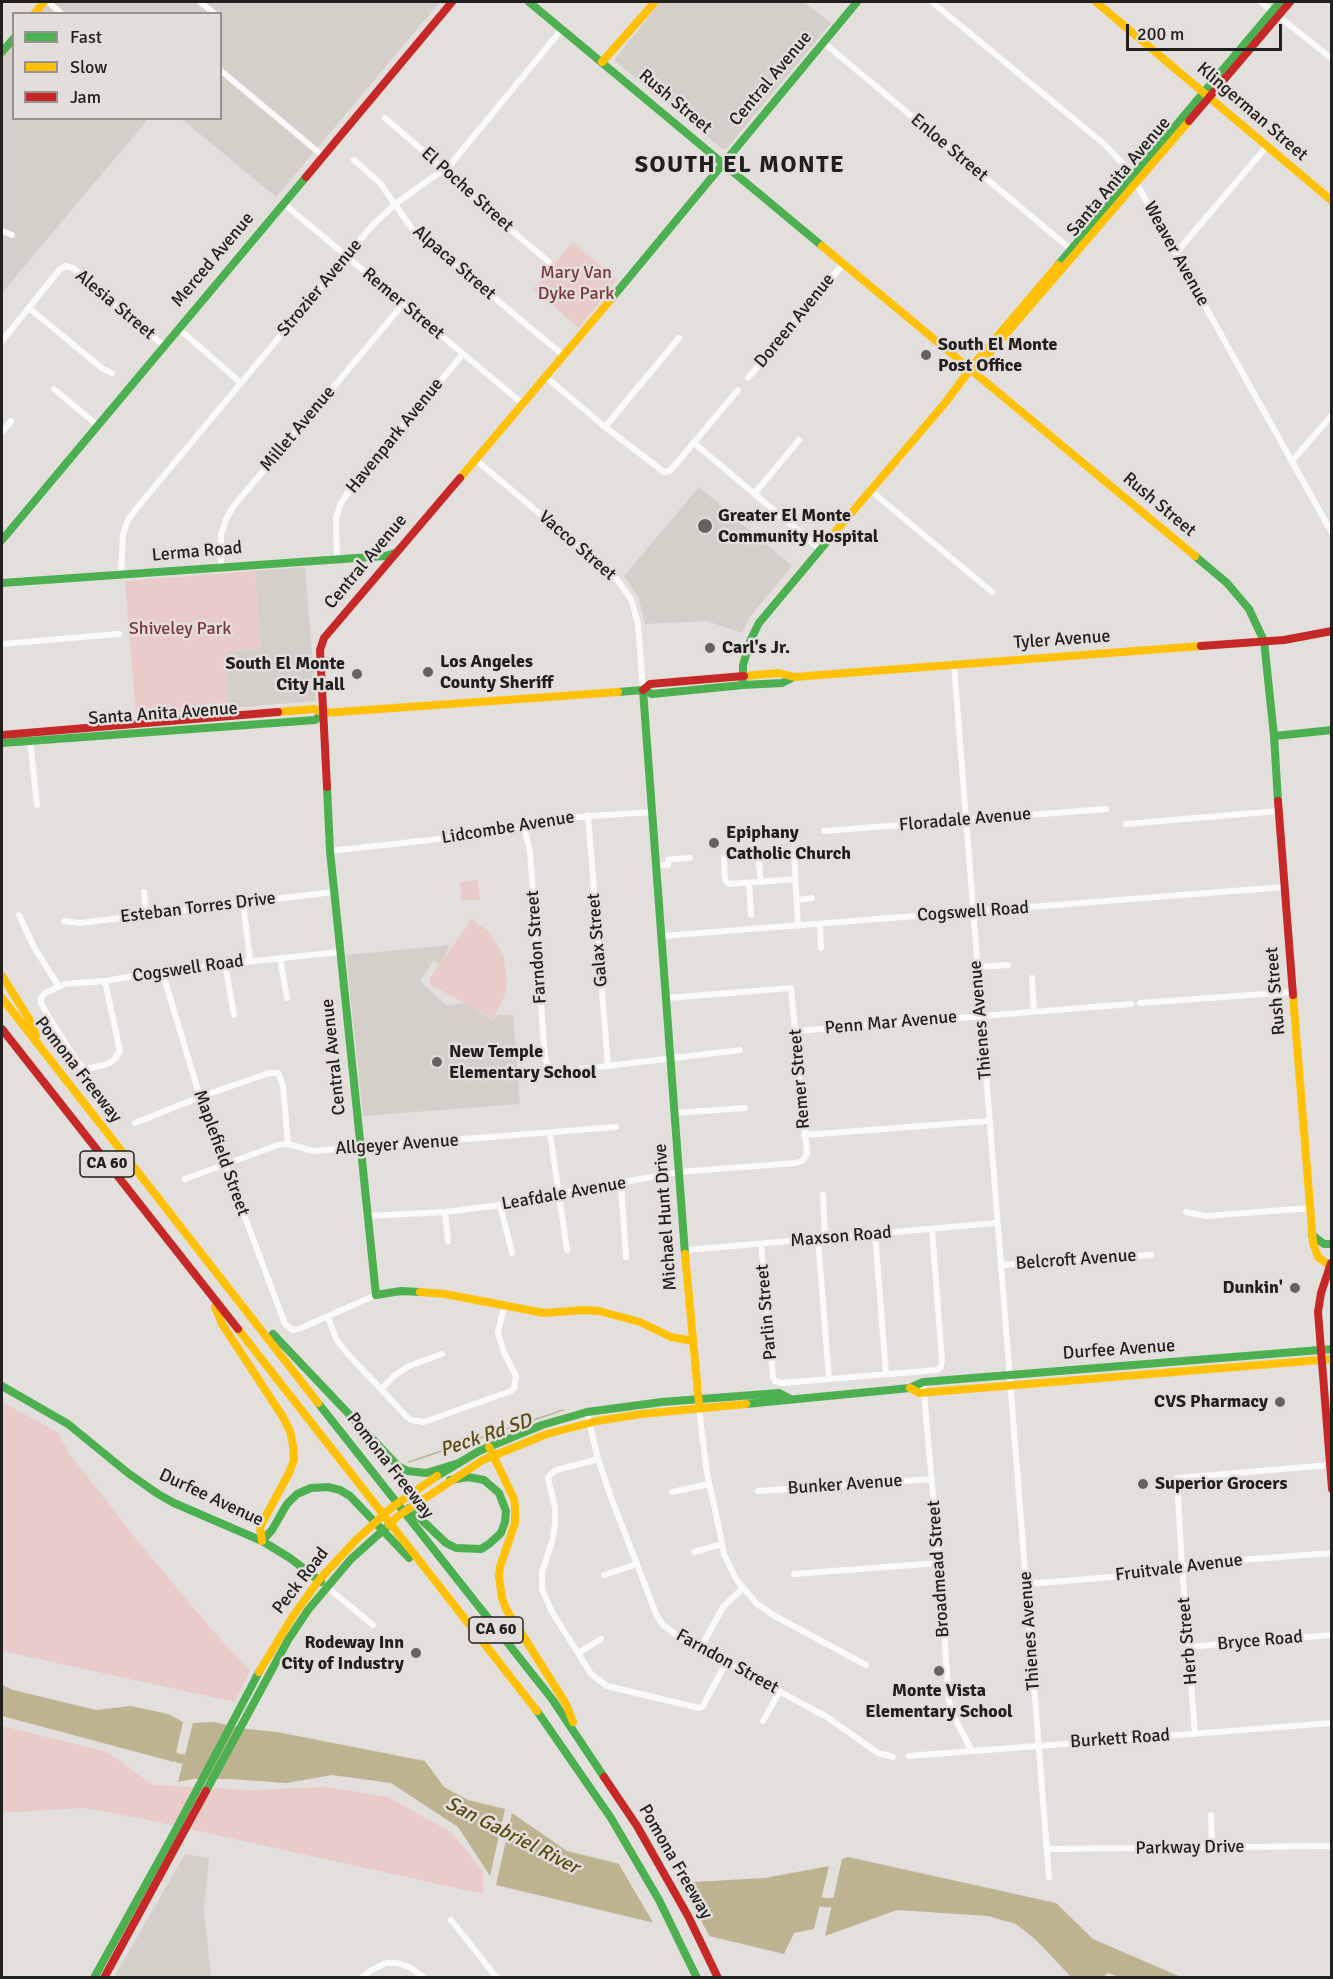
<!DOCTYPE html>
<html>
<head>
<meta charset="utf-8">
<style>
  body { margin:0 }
  #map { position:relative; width:1333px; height:1979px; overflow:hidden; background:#e2dfdd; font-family:Signika,sans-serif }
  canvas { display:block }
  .frame { position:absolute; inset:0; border:3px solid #21201f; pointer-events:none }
  .legend { position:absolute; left:12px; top:12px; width:210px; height:108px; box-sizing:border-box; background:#e3dedc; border:2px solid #959290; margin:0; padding:8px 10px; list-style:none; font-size:18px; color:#21201f }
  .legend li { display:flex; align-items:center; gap:12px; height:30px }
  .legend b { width:30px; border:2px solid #959290 }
  .scale { position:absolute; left:1126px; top:24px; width:156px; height:27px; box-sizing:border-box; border:3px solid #21201f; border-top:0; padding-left:8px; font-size:18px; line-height:21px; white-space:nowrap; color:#21201f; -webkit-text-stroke:4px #e3dedc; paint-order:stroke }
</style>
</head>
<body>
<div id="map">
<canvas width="1333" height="1979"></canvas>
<div class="frame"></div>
<ul class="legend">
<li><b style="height:8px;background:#4caf50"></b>Fast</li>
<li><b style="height:8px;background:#ffc107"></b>Slow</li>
<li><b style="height:8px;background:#c62828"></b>Jam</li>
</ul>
<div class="scale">200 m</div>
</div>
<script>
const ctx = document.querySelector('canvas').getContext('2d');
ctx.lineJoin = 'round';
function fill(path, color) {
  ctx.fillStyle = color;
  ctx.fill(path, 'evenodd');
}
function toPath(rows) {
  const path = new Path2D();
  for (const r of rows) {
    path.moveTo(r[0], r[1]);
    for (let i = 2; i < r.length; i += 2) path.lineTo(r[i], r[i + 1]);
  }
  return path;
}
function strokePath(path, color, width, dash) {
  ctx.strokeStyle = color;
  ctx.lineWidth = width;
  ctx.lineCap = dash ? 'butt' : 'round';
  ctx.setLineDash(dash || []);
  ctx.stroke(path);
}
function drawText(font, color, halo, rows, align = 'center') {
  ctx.font = font + ' Signika,sans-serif';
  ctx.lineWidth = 5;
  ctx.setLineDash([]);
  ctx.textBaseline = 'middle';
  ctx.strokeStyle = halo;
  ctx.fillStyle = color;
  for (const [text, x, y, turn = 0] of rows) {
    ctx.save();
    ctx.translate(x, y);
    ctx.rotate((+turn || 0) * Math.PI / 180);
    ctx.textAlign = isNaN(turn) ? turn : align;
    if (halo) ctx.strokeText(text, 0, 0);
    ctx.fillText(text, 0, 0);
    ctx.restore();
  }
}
fill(toPath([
  [49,2,440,2,276,197,182,119,220,118,220,14,39,14],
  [661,2,804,2,831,23,726,149,722,149,614,60],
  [13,44,14,118,148,119,2,293,2,58],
  [699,487,792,566,750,617,742,633,707,621,645,624,639,598,624,576],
  [305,567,316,701,229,708,225,652,261,649,255,571],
  [450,945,440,964,434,960,420,981,447,1006,464,1003,493,1020,498,1015,513,1015,520,1104,363,1116,346,955],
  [185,1854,209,1858,204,1909,211,1977,114,1977]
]), '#d5cfca');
fill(toPath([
  [573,242,617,280,579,328,533,289],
  [255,571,261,649,225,652,229,708,136,715,125,581],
  [478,880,480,899,462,901,460,882],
  [472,919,490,933,503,955,507,982,505,996,493,1019,430,984,430,978],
  [2,1402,57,1432,69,1453,136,1539,213,1631,250,1671,235,1702,2,1651],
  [2,1726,107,1752,152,1785,252,1790,329,1787,388,1797,451,1832,483,1871,483,1894,144,1819,83,1808,2,1813]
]), '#e9cbca');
fill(toPath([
  [2,1685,13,1690,96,1710,131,1706,168,1714,183,1722,174,1762,2,1716],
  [213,1722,247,1729,277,1732,425,1761,444,1787,468,1800,505,1809,490,1876,458,1827,391,1783,332,1775,287,1783,229,1779,193,1779,178,1782,193,1723],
  [512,1813,567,1851,693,1882,765,1878,829,1866,814,1929,794,1933,784,1954,496,1885],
  [848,1857,1056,1903,1093,1939,1181,1977,1120,1977,1108,1973,1105,1975,1105,1977,1071,1977,1036,1940,1016,1924,988,1916,897,1910,825,1936,842,1859]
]), '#beb391');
fill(toPath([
  [617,1861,674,1874,712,1940,655,1926]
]), '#e2dfdd');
strokePath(toPath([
  [409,1462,563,1410]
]), '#beb391', 1.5);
strokePath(toPath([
  [165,1752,180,1759,194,1758],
  [491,1826,519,1841],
  [810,1900,828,1903,844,1901]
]), '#beb391', 9);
strokePath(toPath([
  [48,2,62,14],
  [200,2,214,13],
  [932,2,1104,144,1129,170,1332,533],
  [1261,2,1332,59],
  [823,42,1074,252],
  [220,70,323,156],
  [385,118,422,150,468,194,549,262],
  [354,160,380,183,413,230,564,356],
  [283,203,523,404],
  [2,231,12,235],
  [1176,253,1267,146],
  [29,308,103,369,112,373],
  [178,328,241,383],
  [2,341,60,269,66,266,73,268,163,345],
  [546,377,605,427,664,472,670,471,738,390],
  [748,378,843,264],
  [54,389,97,425],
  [605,427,679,338],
  [2,432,11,421],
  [694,443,820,549],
  [476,460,616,578,631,599,638,624,643,690],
  [1292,461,1332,415],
  [870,490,992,592],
  [754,494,799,440],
  [337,558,336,518,341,503,354,484,463,354],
  [221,566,221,535,226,519,233,507,403,304],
  [121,575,123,534,128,520,136,509,370,228,395,204,450,165,562,29],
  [2,644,119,634],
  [954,665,1049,1877],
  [30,740,37,805],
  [588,815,608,1066],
  [1126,824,1278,811],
  [524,826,530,852,545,1059,549,1069,557,1072,740,1050],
  [824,831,1106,809],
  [330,851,503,832,548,819,651,812],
  [794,852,798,926],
  [758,854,761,882],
  [724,858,725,880,729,884,795,879],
  [656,865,668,865,668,860,673,859,690,858],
  [749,883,751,915],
  [144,892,146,914],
  [796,900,812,898],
  [243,903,250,960],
  [19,915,34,947,59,987],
  [64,921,80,923,333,892],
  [820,924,821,948],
  [662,936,1284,887],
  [280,958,287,998],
  [225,964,234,1015],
  [977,967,1008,965],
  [162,971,200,1097,285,1324,293,1330,299,1329,376,1295],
  [1032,978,1034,1012],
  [105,981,120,1051,114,1060,108,1064,86,1069,80,1065,72,1054,41,1004,41,998,45,993,65,984,105,981,162,971,339,952],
  [1140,1003,1293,992],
  [796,1031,1131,1004],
  [675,1113,745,1108],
  [135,1123,200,1097,269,1073,278,1073,283,1085,288,1144],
  [550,1133,567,1250],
  [804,1135,988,1121],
  [185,1179,278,1145,288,1144,313,1151,616,1127],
  [621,1184,626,1257],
  [823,1195,825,1238],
  [500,1205,512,1253],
  [445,1212,448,1241],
  [1186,1212,1206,1216,1310,1208],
  [368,1216,445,1212,500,1205,678,1172,796,1163,804,1160,807,1153,791,988,667,998],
  [875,1233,886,1374],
  [818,1239,829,1379],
  [761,1244,773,1377,775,1381,782,1383,937,1370,941,1367,942,1361,932,1229],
  [686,1250,997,1223],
  [1001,1265,1151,1255],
  [328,1317,336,1339,347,1353,406,1416,411,1420,424,1422,511,1391,514,1388,516,1376,504,1353,498,1332,504,1307],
  [923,1382,939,1563,949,1701,952,1713,972,1751],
  [381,1389,395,1375,409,1366,442,1354],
  [699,1408,707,1473,720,1533,724,1554,736,1579,756,1603,773,1615,866,1665],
  [587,1412,598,1459,612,1500,657,1616,663,1625,682,1639,827,1717,878,1753,893,1757],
  [598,1459,557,1470,552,1473,548,1478,555,1508,555,1524,552,1542,542,1572,542,1589,552,1612,578,1653,591,1674,607,1686,699,1708,703,1706,726,1663],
  [758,1491,932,1479],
  [672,1492,709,1484],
  [694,1552,722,1544],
  [794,1574,939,1563],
  [604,1575,637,1564],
  [1027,1584,1112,1577,1215,1562,1332,1553],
  [327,1587,373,1625],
  [1188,1647,1332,1635],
  [700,1649,723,1607,743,1588],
  [578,1653,601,1639],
  [763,1721,780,1691],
  [1195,1734,1182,1567,1177,1478,1330,1465],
  [909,1756,1332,1723],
  [1211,1815,1212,1848],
  [1048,1849,1332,1846],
  [451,1920,497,1978],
  [362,1978,370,1971,386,1963,398,1963,411,1968,424,1978]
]), '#fbfafa', 6);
strokePath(toPath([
  [529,2,822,246],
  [2,52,14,38],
  [1058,265,1280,2],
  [612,298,857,2],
  [2,540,306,177],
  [1195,556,1227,583,1249,609,1264,641,1274,736,1278,801],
  [2,583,385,556,395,553],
  [743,685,782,683,794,677],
  [643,690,685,1254],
  [618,692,643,690,652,694,743,685,743,665,751,639,759,623,830,538],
  [1274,736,1332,730],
  [2,743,315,720,324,713],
  [327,787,330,851,376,1295,401,1291,420,1292],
  [1312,1235,1324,1244,1332,1244],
  [273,1334,398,1466,408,1471,426,1473,459,1463],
  [2,1386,68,1424,128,1473,158,1494,174,1503,262,1541,290,1558,321,1582],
  [318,1403,552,1699,604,1777],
  [746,1404,910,1388,923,1382,1332,1349],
  [437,1476,479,1451,542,1425,587,1412,662,1402,779,1393,789,1398],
  [409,1508,446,1543,456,1548,481,1549,489,1544,501,1533,505,1522,506,1511,499,1493,484,1480,468,1477,450,1480],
  [262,1541,272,1530,287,1504,297,1494,311,1488,328,1487,340,1490,350,1496,409,1558],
  [537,1711,611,1818,659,1900,697,1978],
  [206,1791,288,1640,308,1610,351,1559,389,1525],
  [94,1978,172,1837,259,1672]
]), '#4caf50', 8);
strokePath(toPath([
  [1096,2,1332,201],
  [34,14,44,2],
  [602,62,655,2],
  [822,246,1195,556],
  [988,355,1189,121],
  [460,478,612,298],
  [830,538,945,403,978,359,1058,265],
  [744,676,779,673,794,677,1201,646],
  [278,712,315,709,324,713,618,692],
  [2,976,29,1019,36,1036],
  [1293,995,1313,1243,1318,1257,1330,1266],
  [2,998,318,1403],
  [685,1254,699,1404],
  [420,1292,445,1294,544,1313,584,1310,599,1311,640,1322,671,1337,693,1341],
  [215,1307,222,1324,283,1417,290,1431,293,1445,294,1460,289,1473,260,1527,262,1541],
  [238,1329,537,1711],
  [910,1388,919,1393,1332,1359],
  [489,1447,514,1499,515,1507,515,1523,500,1567,499,1576,502,1598,506,1609,566,1704,573,1722],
  [389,1525,398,1516,483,1460,547,1434,597,1421,641,1414,746,1404],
  [259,1672,293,1616,319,1580,355,1541,391,1508,437,1476]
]), '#ffc107', 8);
strokePath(toPath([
  [1189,121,1290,2],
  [306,177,452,2],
  [1201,646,1284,640,1332,631],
  [643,690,650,684,744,676],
  [2,735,278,712],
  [327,787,320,650,324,638,460,478],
  [1278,801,1293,995],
  [2,1029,238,1329],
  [1331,1263,1321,1293,1318,1312,1332,1489],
  [604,1777,637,1826,688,1916,718,1978],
  [104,1978,206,1791]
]), '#c62828', 8);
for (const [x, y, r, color] of [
  [926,355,6,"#656362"],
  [705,526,8,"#656362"],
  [710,648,6,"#656362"],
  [428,672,6,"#656362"],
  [357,674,6,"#656362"],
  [714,843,6,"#656362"],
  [437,1062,6,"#656362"],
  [1295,1288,6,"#656362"],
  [1280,1402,6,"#656362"],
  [1143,1484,6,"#656362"],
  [416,1653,6,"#656362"],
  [939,1671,6,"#656362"]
]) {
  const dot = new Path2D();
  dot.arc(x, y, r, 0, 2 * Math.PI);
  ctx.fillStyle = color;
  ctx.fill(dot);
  strokePath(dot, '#e3dedc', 2);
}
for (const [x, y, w] of [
  [107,1164,54],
  [496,1630,54]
]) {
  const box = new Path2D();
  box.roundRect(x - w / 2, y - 13, w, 26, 4.5);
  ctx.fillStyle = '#e3dedc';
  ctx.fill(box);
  strokePath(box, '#21201f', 1.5);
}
drawText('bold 16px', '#21201f', null, [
  ["CA 60",107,1164],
  ["CA 60",496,1630]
]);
drawText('18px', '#21201f', '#e3dedc', [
  ["Central Avenue",771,79,-50],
  ["Rush Street",675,102,40],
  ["Klingerman Street",1252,112,41],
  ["Enloe Street",949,148,40],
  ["Santa Anita Avenue",1119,177,-50],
  ["El Poche Street",467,190,42],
  ["Weaver Avenue",1176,254,61],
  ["Merced Avenue",213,260,-50],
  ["Alpaca Street",454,263,41],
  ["Strozier Avenue",320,288,-50],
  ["Remer Street",403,304,40],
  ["Alesia Street",115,305,40],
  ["Doreen Avenue",795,321,-51],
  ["Millet Avenue",298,429,-50],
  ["Havenpark Avenue",395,436,-51],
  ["Rush Street",1159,505,40],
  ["Vacco Street",577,546,41],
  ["Lerma Road",197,552,-5],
  ["Central Avenue",366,562,-50],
  ["Tyler Avenue",1062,640,-4],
  ["Santa Anita Avenue",163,714,-4],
  ["Floradale Avenue",965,820,-5],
  ["Lidcombe Avenue",508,828,-9],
  ["Esteban Torres Drive",198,908,-7],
  ["Cogswell Road",973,912,-4],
  ["Galax Street",598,940,-95],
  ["Farndon Street",537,947,-94],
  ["Cogswell Road",188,969,-8],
  ["Rush Street",1276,991,-95],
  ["Thienes Avenue",981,1020,-95],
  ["Penn Mar Avenue",891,1023,-5],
  ["Central Avenue",334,1057,-96],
  ["Pomona Freeway",78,1070,52],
  ["Remer Street",800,1079,-95],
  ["Allgeyer Avenue",397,1145,-4],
  ["Maplefield Street",221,1153,70],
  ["Leafdale Avenue",564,1194,-10],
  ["Michael Hunt Drive",666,1217,-94],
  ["Maxson Road",841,1237,-5],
  ["Belcroft Avenue",1076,1260,-4],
  ["Parlin Street",767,1312,-95],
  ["Durfee Avenue",1119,1350,-4],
  ["Pomona Freeway",390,1466,52],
  ["Bunker Avenue",845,1485,-4],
  ["Durfee Avenue",211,1498,25],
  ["Fruitvale Avenue",1179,1568,-7],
  ["Broadmead Street",939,1569,-94],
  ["Peck Road",301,1581,-52],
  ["Thienes Avenue",1030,1631,-94],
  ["Herb Street",1188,1641,-95],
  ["Bryce Road",1260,1641,-5],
  ["Farndon Street",727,1662,29],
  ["Burkett Road",1120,1739,-4],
  ["Parkway Drive",1190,1848,-1],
  ["Pomona Freeway",675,1862,60]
]);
drawText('18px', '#7b3639', '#e3dedc', [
  ["Mary Van",576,273],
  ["Dyke Park",576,294],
  ["Shiveley Park",180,629]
]);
drawText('bold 18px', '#21201f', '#e3dedc', [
  ["South El Monte",938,345],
  ["Post Office",938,366],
  ["Greater El Monte",718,516],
  ["Community Hospital",718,537],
  ["Carl's Jr.",722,648],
  ["Los Angeles",440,662],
  ["County Sheriff",440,683],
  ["South El Monte",345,664,"right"],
  ["City Hall",345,685,"right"],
  ["Epiphany",726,833],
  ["Catholic Church",726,854],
  ["New Temple",449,1052],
  ["Elementary School",449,1073],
  ["Dunkin'",1283,1288,"right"],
  ["CVS Pharmacy",1268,1402,"right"],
  ["Superior Grocers",1155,1484],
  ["Rodeway Inn",404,1643,"right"],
  ["City of Industry",404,1664,"right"],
  ["Monte Vista",939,1691,"center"],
  ["Elementary School",939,1712,"center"]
], 'left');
drawText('italic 20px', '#5c4c11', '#e3dedc', [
  ["Peck Rd SD",486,1436,-19],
  ["San Gabriel River",512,1836,27]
]);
ctx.letterSpacing = '1.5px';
drawText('bold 24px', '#21201f', '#e3dedc', [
  ["SOUTH EL MONTE",740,166]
]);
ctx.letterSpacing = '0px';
</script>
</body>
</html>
